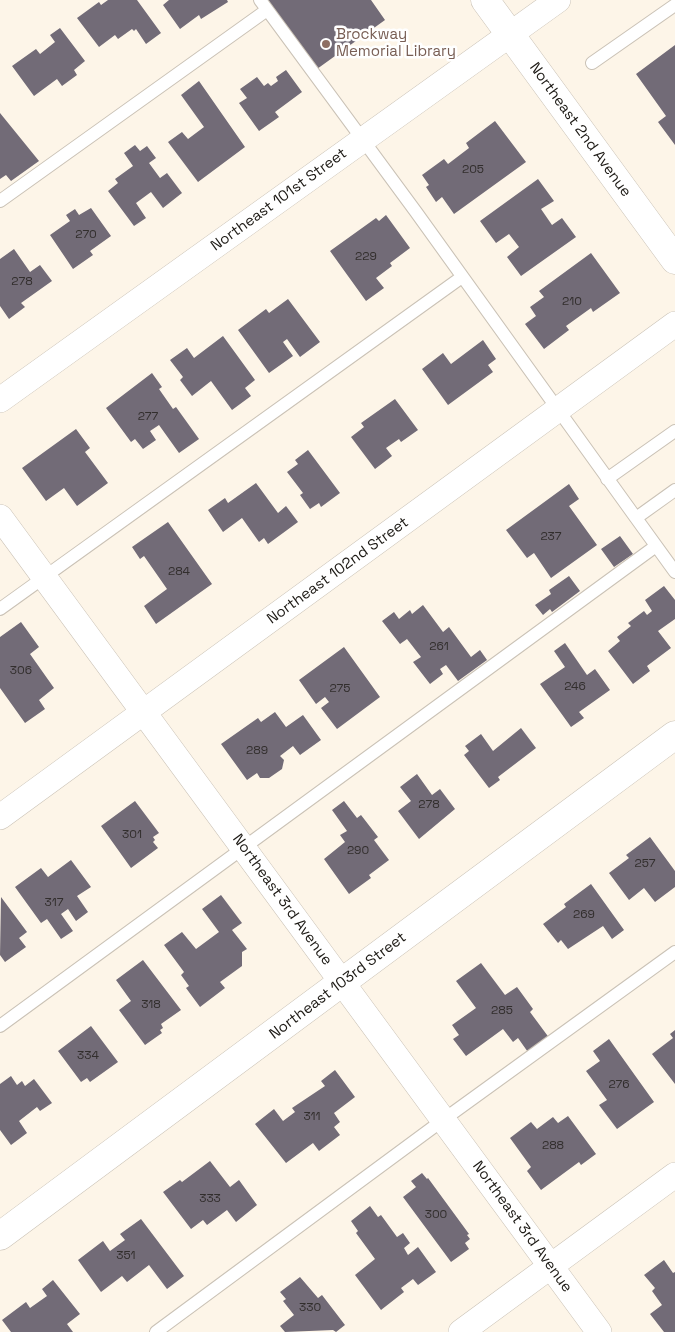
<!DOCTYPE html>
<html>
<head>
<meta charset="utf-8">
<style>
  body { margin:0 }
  canvas { display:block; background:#fdf5e8 }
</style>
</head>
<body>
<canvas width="675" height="1332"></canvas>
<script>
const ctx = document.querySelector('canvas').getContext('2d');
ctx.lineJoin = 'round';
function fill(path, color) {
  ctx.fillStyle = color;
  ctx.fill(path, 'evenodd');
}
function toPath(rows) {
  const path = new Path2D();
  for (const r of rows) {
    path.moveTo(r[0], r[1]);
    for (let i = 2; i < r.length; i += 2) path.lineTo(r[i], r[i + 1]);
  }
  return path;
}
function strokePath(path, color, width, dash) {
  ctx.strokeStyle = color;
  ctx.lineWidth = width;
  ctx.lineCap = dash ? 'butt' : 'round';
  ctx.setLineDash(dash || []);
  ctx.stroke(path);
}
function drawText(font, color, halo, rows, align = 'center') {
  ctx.font = font + ' "Space Grotesk",sans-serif';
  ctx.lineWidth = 5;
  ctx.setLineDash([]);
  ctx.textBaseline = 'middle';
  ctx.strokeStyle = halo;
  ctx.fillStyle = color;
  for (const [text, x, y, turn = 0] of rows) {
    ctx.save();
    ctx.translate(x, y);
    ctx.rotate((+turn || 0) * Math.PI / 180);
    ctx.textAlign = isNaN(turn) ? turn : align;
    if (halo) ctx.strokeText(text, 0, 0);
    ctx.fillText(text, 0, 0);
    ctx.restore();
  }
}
fill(toPath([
  [108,0,137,0,161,33,146,44,136,29,134,31,132,29,118,39,115,35,99,47,77,18,99,2,101,5],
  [169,0,227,0,228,2,201,19,199,15,180,29,163,5],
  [268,0,371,0,385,20,317,69],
  [60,28,85,61,74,70,77,75,62,86,57,79,34,96,12,66,36,49,40,54,55,42,50,35],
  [675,45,675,145,658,122,666,116,636,74],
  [286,70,302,92,275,112,279,117,259,131,239,103,247,98,240,89,257,77,264,86,268,83,271,86,278,81,276,77],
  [199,81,245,147,198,182,168,142,182,132,188,139,204,127,181,95],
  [0,113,39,161,11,181,6,175,0,179],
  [495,121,526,162,454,214,442,197,436,202,426,187,429,185,422,175,444,159,448,164,469,148,466,143],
  [135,145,140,151,147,146,156,158,149,163,160,178,167,173,182,193,163,208,151,192,136,203,146,218,134,226,108,191,118,183,115,179,133,166,124,153],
  [538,179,554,201,541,209,552,225,562,218,576,237,521,276,507,257,519,247,509,234,496,243,480,221],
  [91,208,111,236,90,251,93,255,73,269,50,235,70,221,66,215,75,209,79,215],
  [386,215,410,248,390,263,392,266,376,278,384,288,366,301,330,251,376,218,379,221],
  [14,249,30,272,40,265,52,281,21,303,25,307,9,319,0,306,0,259],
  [591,253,620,293,593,312,591,308,566,326,569,330,544,349,525,324,536,316,530,307,544,297,539,291],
  [288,299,320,342,300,357,287,339,283,342,293,356,269,373,238,330,266,309,269,313],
  [223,336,255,380,245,388,251,396,232,410,211,381,192,396,180,380,183,377,170,360,187,348,194,358],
  [483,340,496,359,488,365,493,372,448,405,422,369,443,353,451,364],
  [152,373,162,387,159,389,173,409,176,407,199,439,179,453,159,425,150,431,156,440,143,449,135,439,131,442,106,408],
  [395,399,418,430,401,442,399,439,386,448,392,456,375,469,351,437,364,427,361,423],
  [76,429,90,448,85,452,108,483,77,506,64,488,46,501,22,468],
  [308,450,340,493,321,507,319,503,310,509,300,495,303,493,287,472,298,464,295,460],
  [256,483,278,513,286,506,298,522,268,544,264,538,259,542,242,518,223,532,208,510,225,498,228,503],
  [569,484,579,499,569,506,597,545,551,578,534,553,527,558,506,530],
  [168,522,212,584,156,624,144,606,167,589,144,556,140,559,132,547],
  [620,536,633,554,614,567,601,549],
  [569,576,580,591,552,612,550,609,543,615,535,605,551,594,549,590],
  [664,586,675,600,675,619,658,631,671,648,647,666,650,671,633,684,608,651,620,641,617,637,631,626,628,623,644,611,647,615,652,611,645,600],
  [423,605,443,632,449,627,471,657,480,650,487,660,458,681,446,665,440,669,443,674,430,684,413,662,421,657,407,639,400,644,382,621,394,612,399,619,410,610,412,614],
  [21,622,39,647,30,654,54,688,39,700,45,709,25,723,0,688,0,637],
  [565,643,587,675,595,669,610,690,579,712,584,718,571,727,540,684,565,667,554,651],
  [344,647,380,697,337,729,321,708,329,702,325,697,316,704,299,680],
  [275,712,286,727,303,715,321,740,300,755,293,746,280,756,284,760,282,769,269,778,260,778,257,773,247,780,221,744,258,718,261,722],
  [521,728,536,748,498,777,500,780,489,788,464,755,469,751,465,746,481,734,493,751],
  [417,774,432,795,440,789,455,809,419,839,398,811,411,801,400,787],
  [135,801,159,833,153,837,155,840,153,842,158,848,131,868,101,826],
  [344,801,357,818,361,815,378,837,374,840,389,860,369,875,371,878,349,894,324,859,345,842,340,835,347,831,332,810],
  [650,837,675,871,675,887,655,902,644,888,629,900,609,873,629,858,626,855],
  [71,860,91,887,77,896,88,912,76,921,68,909,61,914,73,931,61,939,47,919,41,923,15,887,41,868,48,877],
  [591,884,624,930,612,939,603,926,568,949,561,940,558,943,543,924,566,907,564,904],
  [221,895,242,923,232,930,247,949,242,952,242,966,220,982,225,988,200,1007,186,988,189,986,181,975,184,972,164,945,182,932,196,949,219,932,202,909],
  [1,897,27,932,19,938,26,947,5,962,0,955],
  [143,960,181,1010,161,1024,163,1028,160,1030,162,1033,145,1045,119,1010,131,1001,116,980],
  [481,963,505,995,517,987,533,1009,530,1012,550,1039,530,1055,518,1038,513,1042,503,1029,466,1056,453,1039,459,1035,452,1025,476,1008,456,981],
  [91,1026,118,1062,90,1082,87,1078,81,1082,58,1051],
  [675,1030,675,1084,652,1054,673,1038,670,1034],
  [609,1039,654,1102,617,1129,599,1105,607,1100,586,1071,600,1061,593,1051],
  [335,1070,355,1097,334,1113,340,1122,334,1127,340,1135,319,1151,313,1143,286,1163,255,1124,274,1109,283,1121,295,1112,292,1108,325,1086,321,1081],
  [11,1076,17,1085,22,1081,25,1086,34,1079,52,1103,40,1111,37,1107,19,1121,27,1133,11,1145,0,1130,0,1084],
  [568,1116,596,1154,581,1165,579,1162,541,1190,527,1171,531,1167,510,1138,531,1122,537,1129,553,1117,558,1123],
  [210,1161,230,1187,239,1180,257,1205,236,1222,227,1210,207,1225,203,1220,191,1229,163,1192,180,1180,182,1182],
  [422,1173,427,1179,428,1178,469,1234,467,1235,470,1239,465,1243,469,1249,451,1262,403,1197,416,1187,411,1181],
  [370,1206,378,1217,381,1215,397,1237,403,1233,410,1243,404,1248,408,1255,418,1247,436,1272,418,1285,413,1279,401,1288,404,1292,381,1310,355,1275,375,1259,356,1233,358,1231,351,1221],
  [141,1219,184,1276,167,1289,149,1265,127,1282,122,1276,101,1292,78,1260,103,1241,110,1251,125,1240,120,1234],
  [664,1260,673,1273,675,1272,675,1332,664,1332,650,1314,662,1305,652,1291,655,1288,644,1275],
  [300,1277,318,1298,322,1295,345,1325,336,1332,333,1330,285,1332,280,1326,294,1315,283,1301,286,1299,280,1292],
  [53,1280,80,1314,67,1324,73,1332,11,1332,2,1320,26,1302,30,1308,47,1296,42,1289]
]), '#726b77');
const service = toPath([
  [260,0,416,212,636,518,675,490],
  [592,63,675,5],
  [0,201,267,10],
  [607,479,675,431],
  [636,518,675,572],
  [0,609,462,277],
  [0,1026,656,546],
  [156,1332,443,1120,675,952]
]);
const minor = toPath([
  [0,400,558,0],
  [0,517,599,1332],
  [0,817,675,324],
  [461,1332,675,1175]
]);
const secondary = toPath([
  [485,0,675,260],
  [0,1236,675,735]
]);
strokePath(service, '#cac2b6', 14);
strokePath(minor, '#cac2b6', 26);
strokePath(secondary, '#cac2b6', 29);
strokePath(service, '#fff', 12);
strokePath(minor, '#fff', 25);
strokePath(secondary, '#fff', 28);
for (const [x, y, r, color] of [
  [326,44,5,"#8d6e63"]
]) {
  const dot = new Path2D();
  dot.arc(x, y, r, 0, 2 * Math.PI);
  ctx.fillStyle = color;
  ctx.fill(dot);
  strokePath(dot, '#fff', 2);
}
drawText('12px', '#322e2d', null, [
  ["205",473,170],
  ["270",86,235],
  ["229",366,257],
  ["278",22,282],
  ["210",572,302],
  ["277",148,417],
  ["237",551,537],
  ["284",179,572],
  ["261",439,647],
  ["306",21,671],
  ["246",575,687],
  ["275",340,689],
  ["289",257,751],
  ["278",429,805],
  ["301",132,835],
  ["290",358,851],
  ["257",645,864],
  ["317",54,903],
  ["269",584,915],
  ["318",151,1005],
  ["285",502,1011],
  ["334",88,1056],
  ["276",619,1085],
  ["311",312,1117],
  ["288",553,1146],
  ["333",210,1199],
  ["300",436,1215],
  ["351",126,1256],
  ["330",310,1308]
]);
drawText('15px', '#785e54', '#fff', [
  ["Brockway",336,35],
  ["Memorial Library",336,52]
], 'left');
drawText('15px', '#1c1914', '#fff', [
  ["Northeast 2nd Avenue",580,130,54],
  ["Northeast 101st Street",279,200,-36],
  ["Northeast 102nd Street",338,571,-36],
  ["Northeast 3rd Avenue",282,900,54],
  ["Northeast 103rd Street",338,986,-37],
  ["Northeast 3rd Avenue",522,1227,54]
]);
</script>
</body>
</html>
